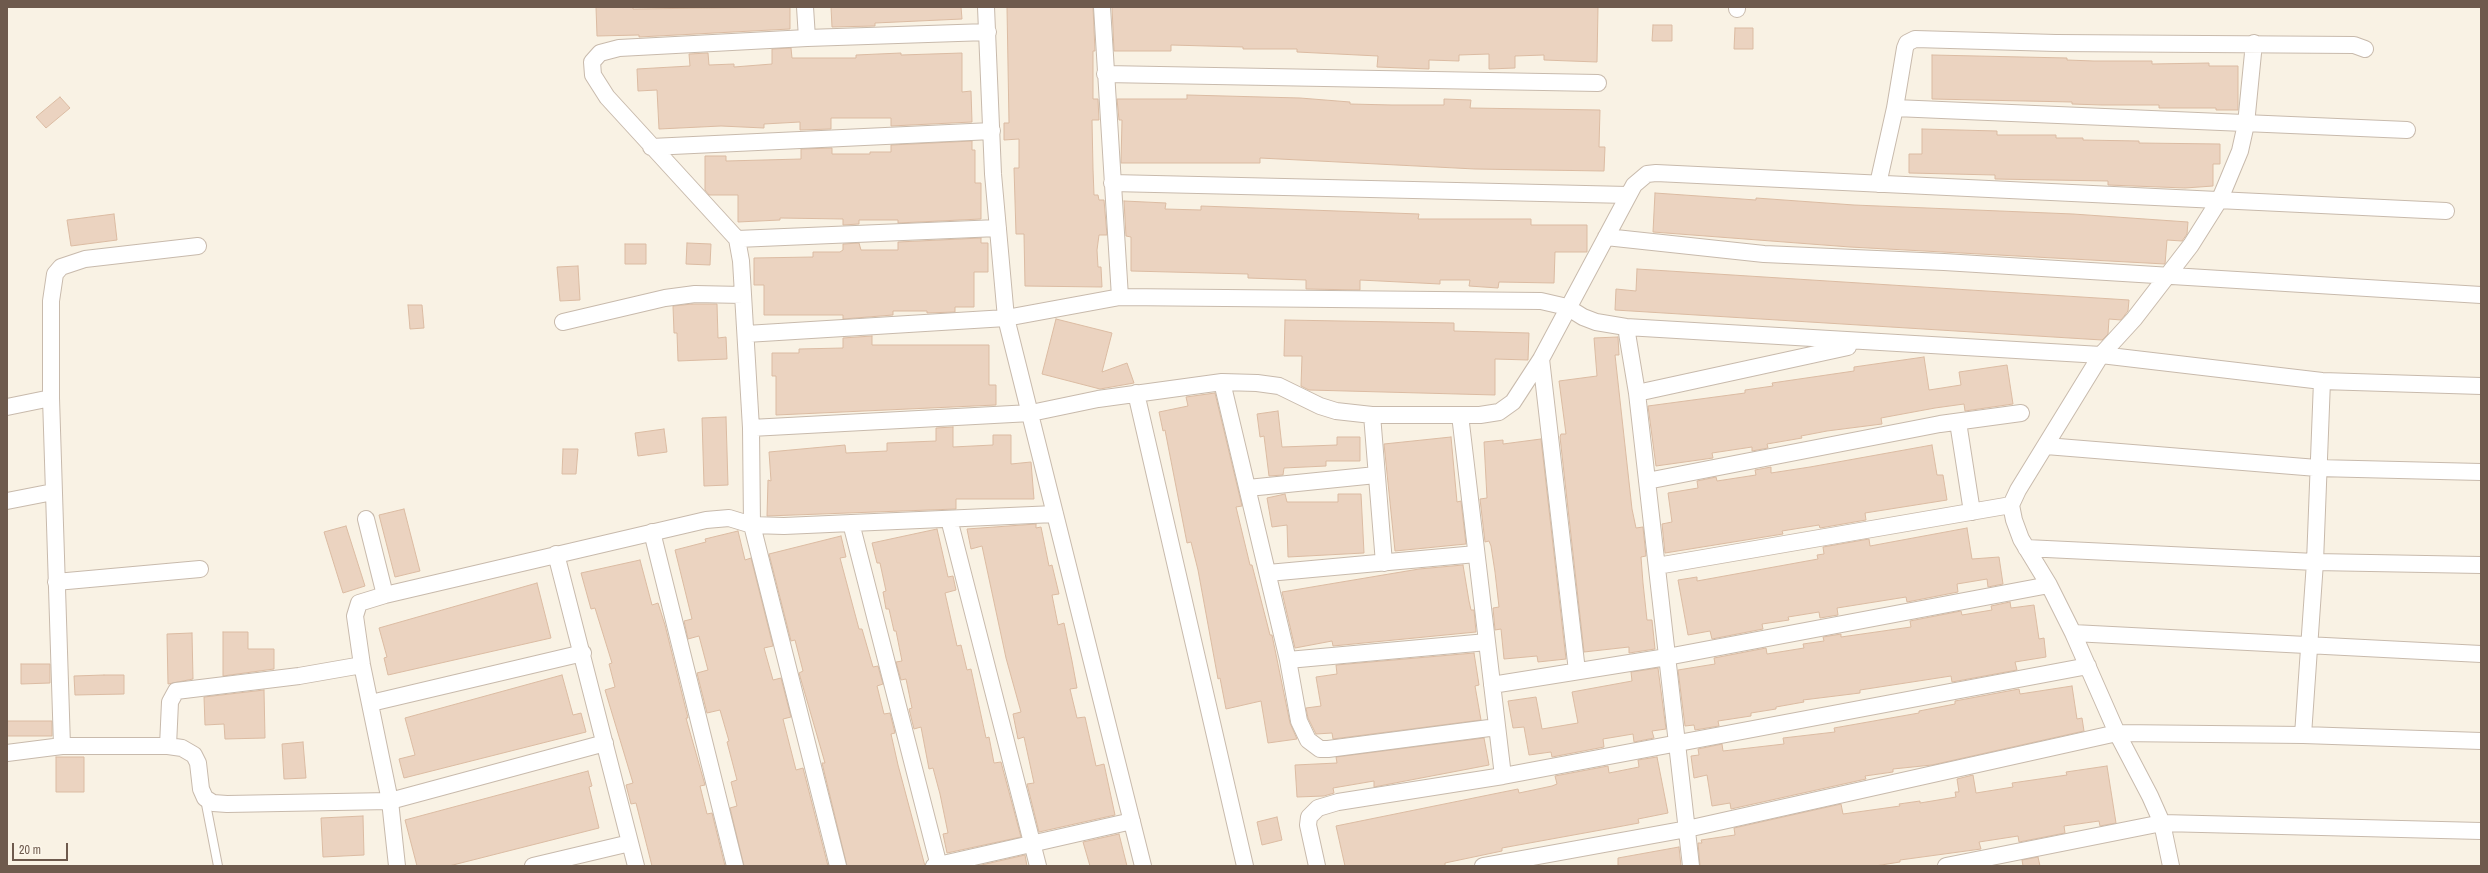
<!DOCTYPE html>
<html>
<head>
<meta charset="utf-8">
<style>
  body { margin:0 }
  #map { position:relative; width:2488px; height:873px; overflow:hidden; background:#f9f2e4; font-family:"Archivo Narrow",sans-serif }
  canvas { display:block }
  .frame { position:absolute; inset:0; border:8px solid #6e5a4d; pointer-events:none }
  .scale { position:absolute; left:12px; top:843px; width:56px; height:18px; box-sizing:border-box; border:2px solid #6e5a4d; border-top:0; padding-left:5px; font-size:12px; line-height:14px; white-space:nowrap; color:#6e5a4d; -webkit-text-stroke:3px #fcf6ea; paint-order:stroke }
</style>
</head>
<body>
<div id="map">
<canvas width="2488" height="873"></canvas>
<div class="frame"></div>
<div class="scale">20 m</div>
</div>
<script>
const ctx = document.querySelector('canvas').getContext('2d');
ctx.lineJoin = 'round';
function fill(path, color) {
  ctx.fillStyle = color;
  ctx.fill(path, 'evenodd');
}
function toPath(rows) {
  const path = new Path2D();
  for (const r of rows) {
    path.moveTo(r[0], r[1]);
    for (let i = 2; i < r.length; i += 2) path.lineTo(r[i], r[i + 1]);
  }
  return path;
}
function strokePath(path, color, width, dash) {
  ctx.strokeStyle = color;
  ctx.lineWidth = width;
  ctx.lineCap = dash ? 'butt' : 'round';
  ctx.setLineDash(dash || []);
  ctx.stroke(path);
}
const building = toPath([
  [596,7,633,7,633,9,790,7,790,29,639,37,639,35,597,36,596,7],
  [831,7,961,7,962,19,875,23,875,26,832,27,831,7],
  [1007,7,1093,7,1095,51,1093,51,1093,99,1098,99,1099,120,1092,120,1093,169,1094,195,1098,195,1099,200,1104,200,1107,235,1099,235,1097,250,1098,267,1101,267,1102,287,1025,286,1024,234,1016,234,1014,168,1019,168,1019,139,1004,140,1004,123,1009,123,1007,7],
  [1112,7,1598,7,1597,62,1544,60,1544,55,1515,56,1515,68,1489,69,1489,54,1459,55,1459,61,1429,60,1429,69,1377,67,1378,56,1297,52,1297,49,1243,49,1243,47,1171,45,1171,51,1114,51,1112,7],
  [1653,25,1672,25,1672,41,1652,41,1653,25],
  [1735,28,1753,28,1753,49,1734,49,1735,28],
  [791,48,792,58,856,58,856,55,901,53,901,55,962,53,962,92,971,91,972,122,891,126,891,118,831,118,831,129,800,130,800,122,764,124,764,128,721,126,659,129,657,90,638,91,637,69,690,66,689,54,708,53,709,65,734,64,734,67,772,64,772,49,791,48],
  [1932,55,2067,58,2067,60,2094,61,2152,61,2152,64,2209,63,2209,66,2238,66,2238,110,2216,110,2216,108,2159,108,2159,105,2102,105,2072,104,2072,102,1932,99,1932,55],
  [1187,95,1300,98,1350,102,1350,104,1392,105,1444,105,1444,99,1471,100,1470,108,1600,110,1599,147,1605,147,1604,171,1475,169,1260,158,1260,163,1121,163,1122,120,1119,120,1117,99,1187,99,1187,95],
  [60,97,70,108,46,128,36,117,60,97],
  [1922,129,1997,131,1997,135,2056,135,2056,138,2083,138,2083,140,2139,141,2139,143,2220,144,2220,164,2213,164,2213,186,2185,188,2108,185,2108,181,1995,179,1995,175,1909,173,1909,154,1922,154,1922,129],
  [972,141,972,150,975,150,975,183,981,183,981,219,898,223,898,220,859,220,859,224,843,225,843,219,780,218,780,220,738,222,738,195,709,195,705,190,705,156,726,156,726,161,801,159,801,149,832,148,832,154,870,154,870,152,891,152,891,145,972,141],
  [1655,193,1756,200,1756,198,1854,205,2073,214,2188,222,2187,234,2182,241,2167,240,2165,264,1850,247,1653,232,1655,193],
  [1124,201,1166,203,1165,209,1201,210,1201,206,1419,214,1418,219,1531,219,1531,225,1587,225,1587,252,1555,252,1554,283,1499,282,1498,288,1469,286,1470,280,1440,280,1440,284,1360,280,1360,290,1306,289,1306,280,1248,278,1248,274,1131,271,1131,237,1126,236,1124,201],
  [114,214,117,240,71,246,67,220,114,214],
  [981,238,981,243,988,243,988,272,974,272,974,307,955,307,955,312,927,313,927,311,893,311,893,315,843,319,843,315,764,315,764,285,754,285,754,258,813,257,813,252,840,252,843,250,843,244,859,243,861,250,898,250,898,242,981,238],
  [687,243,711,244,710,265,686,264,687,243],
  [625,244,646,244,646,264,625,264,625,244],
  [578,266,580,300,560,301,557,267,578,266],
  [1637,269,2129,300,2128,311,2121,320,2109,319,2108,334,2102,340,1615,310,1616,289,1636,291,1637,269],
  [692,304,717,304,718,338,726,337,727,359,678,361,677,333,674,333,673,306,692,304],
  [408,305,422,305,424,328,410,329,408,305],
  [1056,319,1112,333,1102,372,1127,363,1134,383,1100,389,1042,374,1056,319],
  [1285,320,1454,323,1454,331,1529,333,1528,360,1495,359,1495,395,1309,390,1301,386,1302,356,1284,356,1285,320],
  [872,336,872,345,989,345,989,385,996,385,996,405,776,415,776,376,772,376,772,353,799,353,799,349,843,348,843,338,872,336],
  [1618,337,1619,355,1615,355,1632,509,1636,528,1643,527,1646,556,1641,557,1643,583,1647,620,1652,620,1655,649,1629,653,1629,647,1584,652,1560,437,1561,434,1566,434,1559,381,1597,376,1594,338,1618,337],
  [1924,357,1929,390,1961,385,1959,372,2007,365,2013,404,1965,411,1964,404,1935,408,1881,418,1882,424,1827,431,1801,436,1802,438,1767,444,1768,448,1752,451,1752,447,1712,453,1713,458,1656,466,1648,406,1745,393,1745,390,1773,386,1772,383,1854,371,1854,367,1924,357],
  [1215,393,1242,506,1236,507,1250,565,1252,565,1270,635,1272,635,1290,723,1297,739,1268,743,1261,701,1226,709,1220,678,1218,679,1198,570,1191,542,1187,543,1165,430,1163,431,1159,412,1188,406,1186,397,1215,393],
  [1278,411,1282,447,1337,445,1337,437,1360,437,1360,461,1326,461,1326,466,1284,468,1283,475,1269,476,1264,436,1260,437,1257,414,1278,411],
  [726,417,728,485,704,486,702,418,726,417],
  [953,427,953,447,993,445,993,435,1011,435,1011,464,1031,462,1034,499,956,499,956,509,767,516,768,480,771,481,769,452,845,445,846,453,887,451,887,443,936,441,936,428,953,427],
  [664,429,667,452,638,456,635,433,664,429],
  [1451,437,1457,502,1461,501,1466,544,1395,551,1384,444,1451,437],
  [1541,439,1566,659,1538,662,1537,656,1504,659,1501,629,1495,630,1493,608,1499,607,1495,572,1491,546,1489,541,1485,542,1480,499,1487,498,1484,442,1503,440,1503,444,1541,439],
  [1932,445,1937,475,1943,475,1947,500,1865,513,1866,520,1820,528,1819,525,1782,531,1783,534,1665,553,1662,524,1672,522,1668,493,1698,488,1697,481,1716,477,1717,481,1756,475,1755,470,1771,467,1771,473,1810,467,1932,445],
  [563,449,578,449,576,474,562,474,563,449],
  [1285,494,1287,502,1338,502,1338,494,1361,494,1364,553,1288,557,1287,525,1272,527,1267,498,1285,494],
  [404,509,420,571,395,577,379,515,404,509],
  [1036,524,1036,528,1041,527,1049,566,1052,565,1059,594,1052,595,1058,625,1064,623,1072,661,1077,688,1070,689,1077,718,1085,717,1096,766,1104,764,1115,815,1039,832,1027,784,1034,783,1024,737,1018,739,1013,714,1021,712,1006,658,982,546,971,549,967,529,1036,524],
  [346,526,365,586,343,593,324,532,346,526],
  [1967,528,1972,559,1999,557,2003,584,1988,587,1987,579,1957,584,1958,592,1907,602,1906,597,1837,608,1838,615,1820,618,1819,612,1788,617,1789,620,1762,624,1763,629,1712,639,1710,631,1688,635,1678,580,1697,577,1697,581,1818,559,1817,555,1824,554,1823,547,1869,539,1870,546,1967,528],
  [937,529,948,577,953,576,956,590,945,593,957,646,961,645,967,670,971,669,986,738,989,737,994,763,1001,762,1021,837,947,853,943,834,948,833,940,794,933,768,929,769,921,727,914,729,909,709,912,708,906,679,901,680,896,662,902,661,896,631,894,631,889,609,886,609,883,592,886,591,880,563,877,563,872,543,937,529],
  [738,531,745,560,751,558,773,646,764,648,773,680,781,678,791,717,783,719,796,770,803,768,828,866,744,866,730,808,737,806,731,782,737,780,727,742,729,741,720,710,707,713,697,673,708,670,699,636,688,639,684,621,692,619,675,550,706,542,705,539,738,531],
  [841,536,846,557,840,558,859,629,862,629,873,667,878,666,883,684,877,686,884,714,890,713,895,733,891,734,898,765,925,866,847,866,822,763,825,763,799,673,803,671,795,640,791,641,769,554,841,536],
  [640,560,652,605,658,603,665,625,688,718,686,718,705,785,700,786,707,814,712,813,725,866,652,866,636,803,631,804,626,785,633,783,605,690,615,687,609,664,612,663,595,608,591,609,581,573,640,560],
  [1463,565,1469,601,1471,610,1474,610,1476,632,1333,646,1332,641,1295,648,1282,592,1419,569,1463,565],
  [537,583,551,638,388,675,384,658,387,657,379,628,537,583],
  [2010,602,2011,608,2034,605,2039,639,2044,638,2046,657,2015,662,2017,670,1952,682,1951,676,1860,690,1860,693,1803,700,1804,702,1776,707,1776,709,1751,713,1751,716,1718,721,1719,726,1695,730,1694,725,1685,726,1678,670,1715,664,1714,658,1766,648,1767,654,1804,648,1803,644,1824,641,1823,637,1841,634,1841,637,1911,627,1910,621,1961,611,1962,615,1992,610,1991,606,2010,602],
  [223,632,248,632,248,649,274,649,274,669,223,676,223,632],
  [192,633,193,679,168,684,167,634,192,633],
  [1474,653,1479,685,1475,686,1481,720,1333,739,1332,733,1316,734,1308,718,1306,708,1321,706,1316,677,1337,674,1336,665,1474,653],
  [21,664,50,664,50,683,21,684,21,664],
  [1658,668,1666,729,1652,731,1654,738,1634,742,1633,734,1603,739,1604,747,1552,757,1551,752,1529,755,1524,727,1513,728,1508,701,1536,697,1542,729,1578,723,1572,692,1632,681,1631,672,1658,668],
  [104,675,124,675,124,694,75,695,74,676,104,675],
  [562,675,573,715,581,713,586,732,404,778,399,759,415,755,405,718,562,675],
  [2072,686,2077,719,2082,718,2084,731,1932,765,1893,769,1893,772,1865,776,1866,779,1731,809,1730,803,1712,806,1707,775,1694,778,1691,756,1699,755,1698,749,1722,744,1723,751,1784,744,1783,738,1835,732,1834,728,1919,713,1919,711,1955,704,1955,701,2019,689,2020,694,2072,686],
  [264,690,265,738,225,739,224,724,205,725,204,697,264,690],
  [7,721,52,721,52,736,7,736,7,721],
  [1484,738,1489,765,1374,787,1374,781,1333,788,1334,793,1324,796,1297,797,1295,765,1337,763,1336,757,1484,738],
  [303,742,306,778,284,779,282,744,303,742],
  [56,757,84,757,84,792,56,792,56,757],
  [1657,757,1668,813,1638,819,1639,823,1612,828,1502,848,1502,851,1445,863,1445,866,1345,866,1336,826,1518,789,1519,793,1552,786,1557,784,1555,776,1608,766,1609,773,1639,767,1638,760,1657,757],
  [2107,766,2116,823,2100,826,2099,821,2064,826,2065,833,2019,842,2018,836,1979,842,1981,849,1900,860,1900,862,1875,866,1700,866,1698,843,1702,843,1701,840,1735,835,1734,828,1841,804,1843,814,1900,806,1899,804,1920,801,1920,803,1956,797,1955,792,1959,792,1957,779,1973,775,1976,793,2013,787,2012,783,2067,775,2066,772,2107,766],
  [588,771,592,786,589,787,599,828,449,866,417,866,405,820,588,771],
  [363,816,364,855,323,857,321,818,363,816],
  [1277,817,1282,840,1262,845,1257,822,1277,817],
  [1119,834,1127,866,1090,866,1083,842,1119,834],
  [1679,847,1681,866,1618,866,1618,858,1679,847],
  [1025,855,1027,866,977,866,1025,855],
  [2038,857,2040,866,2023,866,2022,860,2038,857]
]);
fill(building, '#ebd3c0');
strokePath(building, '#dbbba2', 1);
const service = toPath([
  [205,799,218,866]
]);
const minor = toPath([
  [805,7,807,38],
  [986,7,993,174,1006,318,1143,866],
  [1102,7,1120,297],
  [1737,7,1737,9],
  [1105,74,1598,83],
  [1895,108,2407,130],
  [651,147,992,131],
  [1112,183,1628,195],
  [1878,184,1895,108,1905,48,1907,43,1915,39,2056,43,2354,45,2365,49],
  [1606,237,1764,254,1944,262,2481,295],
  [737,239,998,228],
  [563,322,665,298,695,294,743,295],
  [1626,327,1637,393,1691,866],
  [746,334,1006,318,1120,297,1541,301,1567,307,1583,317,1596,322,1626,327,2101,355,2322,381,2481,386],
  [1541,359,1577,671],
  [1222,382,1288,660,1299,721,1308,740,1320,749,1328,749,1497,727],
  [1136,393,1245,866],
  [1637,393,1848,347],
  [51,398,62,746],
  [7,407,51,398,51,301,55,274,61,267,85,259,198,246],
  [1372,415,1384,563],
  [1460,415,1503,776],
  [1958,422,1972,512],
  [751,428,1031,413,1098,399,1222,382,1257,383,1279,386,1320,406,1336,411,1372,415,1480,415,1499,412,1513,402,1541,359,1634,185,1647,174,1656,173,2446,211],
  [2046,446,2317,468,2481,472],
  [1647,481,1940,424,2021,413],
  [1248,488,1376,475],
  [7,501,53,492],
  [366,519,385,595],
  [949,519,1038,866],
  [851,523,939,866],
  [652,532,735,866],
  [2026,548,2315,562,2481,565],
  [556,554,636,866],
  [1657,566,2011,505],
  [1268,573,1476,554],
  [56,582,200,569],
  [2073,633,2481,654],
  [1288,660,1487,642],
  [1492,685,1667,657,2049,585],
  [371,703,583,653],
  [2303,735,2315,562,2322,381],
  [168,746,182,748,194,755,198,763,201,789,205,798,213,803,227,804,390,801,605,743],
  [7,753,62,746,168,746,170,702,176,691,299,676,362,665],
  [397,866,390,801,362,665,355,616,359,603,385,595,706,520,729,518,752,525,784,526,1055,514],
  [533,866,630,843],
  [838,866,752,525,751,428,741,261,737,239,607,97,593,75,592,62,600,53,619,48,807,38,988,32],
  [934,866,1132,821],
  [1317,866,1308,825,1309,817,1318,808,1338,802,1503,776,2088,666],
  [1483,866,1687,829,2117,733,2303,735,2481,741],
  [1946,866,2162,823,2481,831],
  [2171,866,2162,823,2150,796,2117,733,2073,633,2049,585,2021,539,2014,520,2011,505,2018,490,2101,355,2134,319,2191,245,2220,199,2240,151,2246,124,2254,43]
]);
strokePath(service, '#c8baac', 10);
strokePath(minor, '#c8baac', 18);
strokePath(service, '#fff', 8);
strokePath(minor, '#fff', 16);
</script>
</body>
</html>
